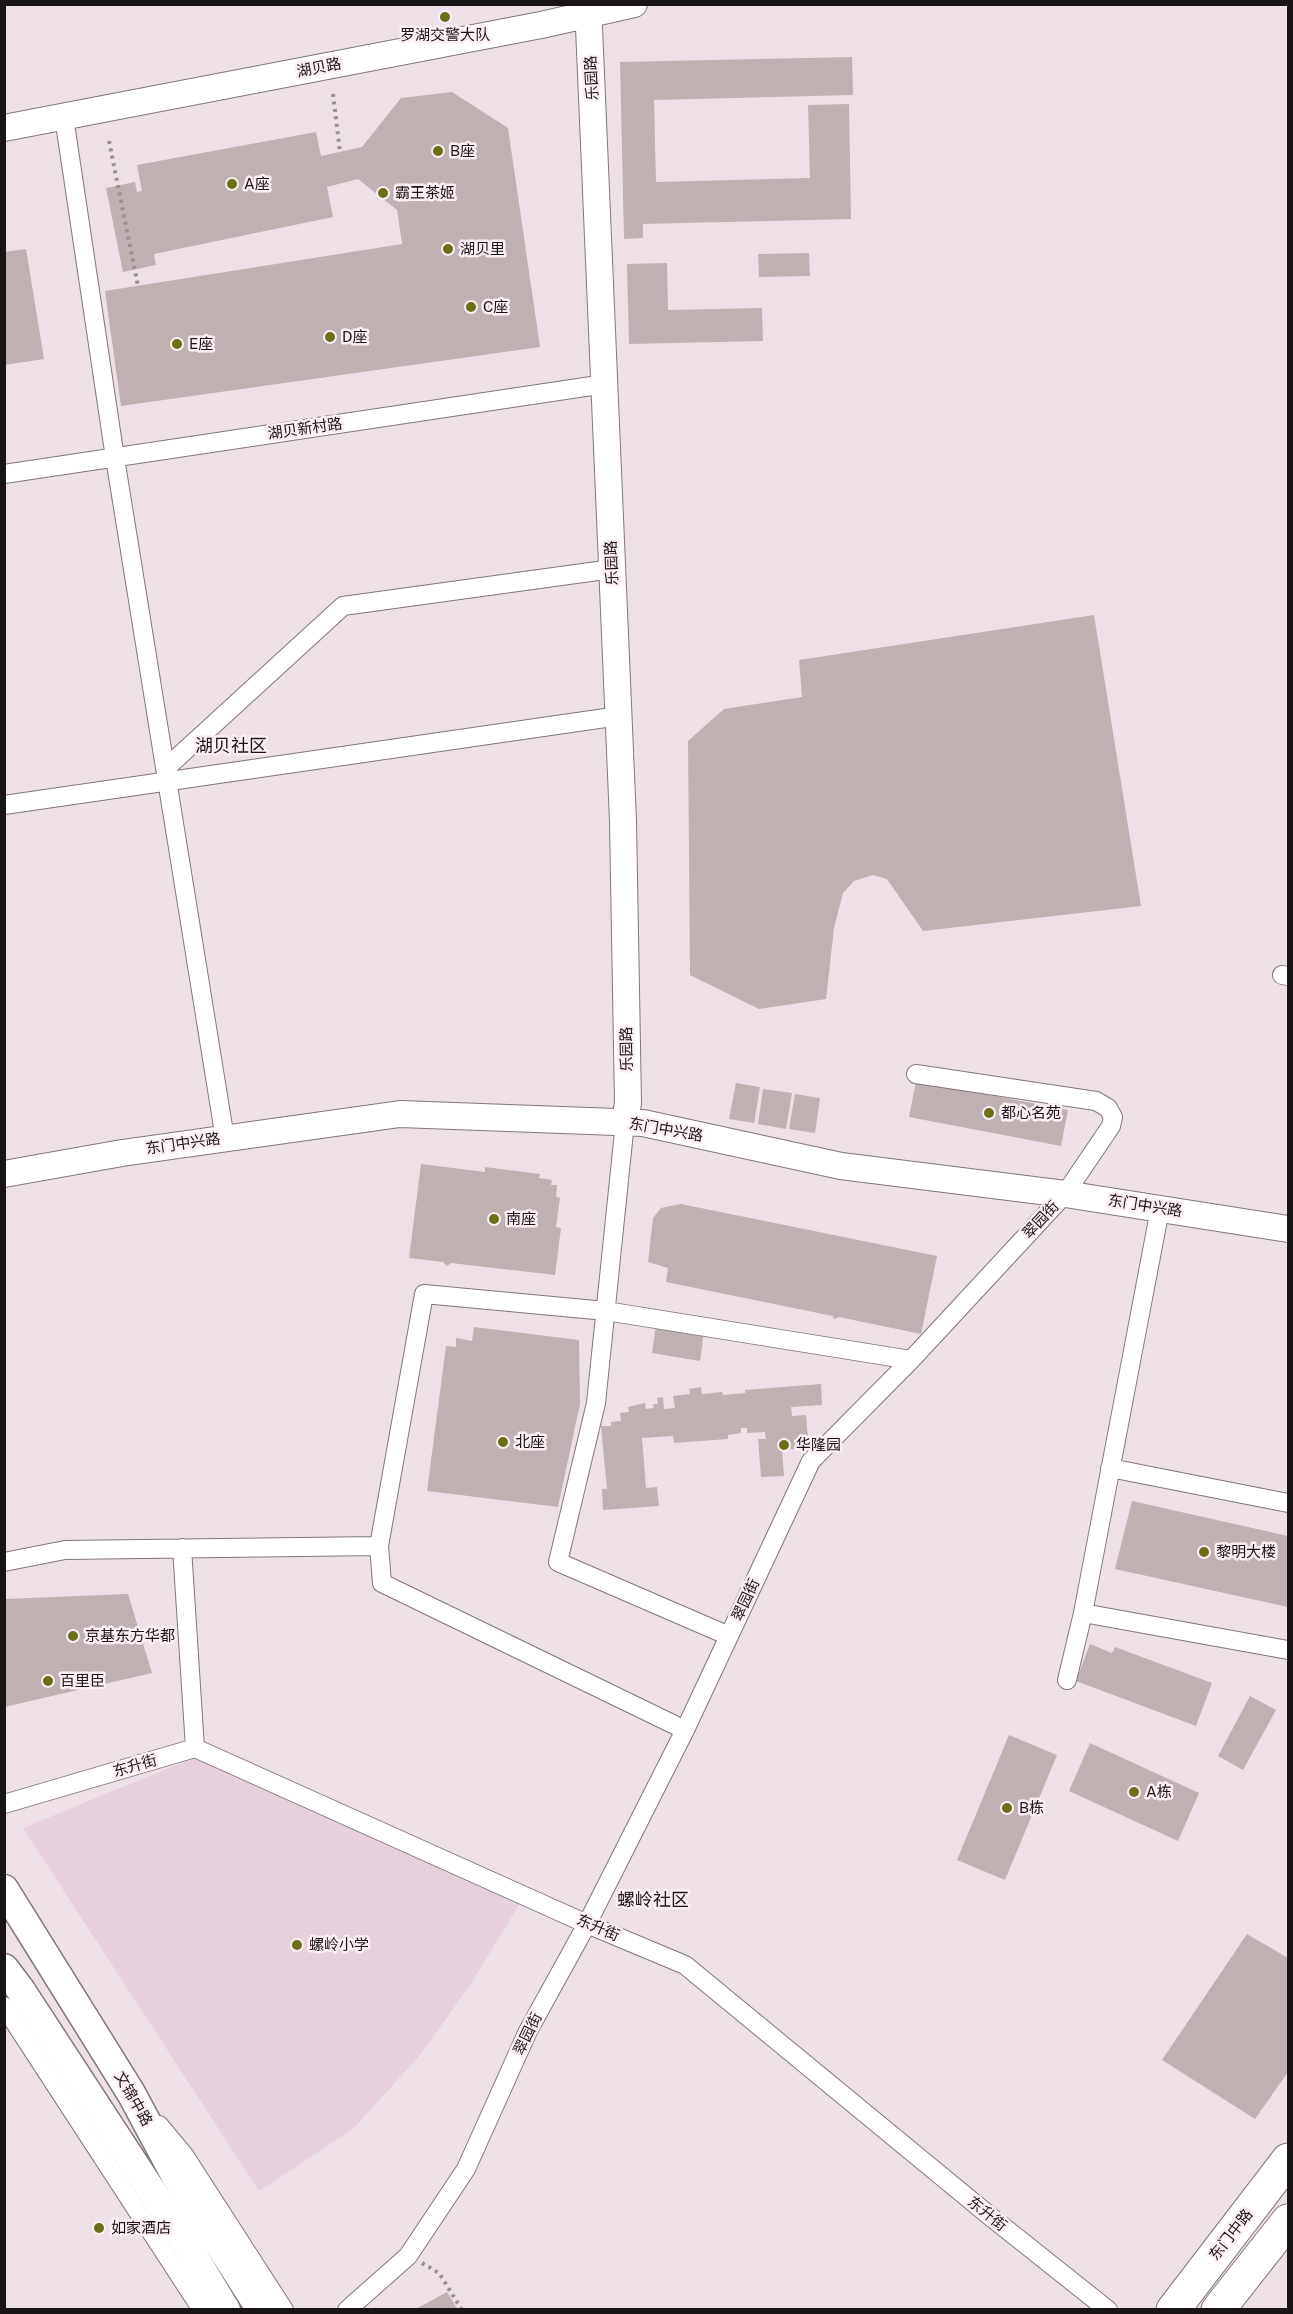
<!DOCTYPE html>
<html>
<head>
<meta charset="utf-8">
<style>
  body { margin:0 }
  #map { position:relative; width:1293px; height:2314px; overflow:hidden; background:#eee0e7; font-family:"Public Sans",sans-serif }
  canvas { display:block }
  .frame { position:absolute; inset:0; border:6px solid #191416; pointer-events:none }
</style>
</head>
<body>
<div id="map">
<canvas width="1293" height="2314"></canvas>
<div class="frame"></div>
</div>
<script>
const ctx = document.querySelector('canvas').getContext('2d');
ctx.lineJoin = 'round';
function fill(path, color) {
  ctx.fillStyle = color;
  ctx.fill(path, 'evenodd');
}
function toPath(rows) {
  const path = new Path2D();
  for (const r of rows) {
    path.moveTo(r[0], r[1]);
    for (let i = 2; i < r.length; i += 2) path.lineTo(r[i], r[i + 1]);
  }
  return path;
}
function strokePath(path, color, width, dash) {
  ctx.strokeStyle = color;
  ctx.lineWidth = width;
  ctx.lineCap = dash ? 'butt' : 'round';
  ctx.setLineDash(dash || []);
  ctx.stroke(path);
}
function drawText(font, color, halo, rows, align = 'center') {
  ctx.font = font + ' "Public Sans","Noto Sans SC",sans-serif';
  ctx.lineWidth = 5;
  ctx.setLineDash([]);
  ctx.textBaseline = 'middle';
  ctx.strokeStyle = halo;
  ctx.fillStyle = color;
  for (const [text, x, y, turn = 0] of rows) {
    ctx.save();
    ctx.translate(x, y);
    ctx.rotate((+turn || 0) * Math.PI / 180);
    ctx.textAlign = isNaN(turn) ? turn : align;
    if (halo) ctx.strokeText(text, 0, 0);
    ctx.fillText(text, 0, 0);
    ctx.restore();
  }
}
fill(toPath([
  [196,1757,521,1902,468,1988,420,2055,353,2129,259,2191,23,1828]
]), '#e5d0db');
fill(toPath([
  [852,57,853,95,654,100,656,182,810,178,808,105,849,104,851,219,643,224,643,238,624,239,620,62],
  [452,92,508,128,540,347,121,406,105,291,402,244,397,210,358,179,327,187,333,217,154,254,156,265,123,272,106,188,135,182,137,192,142,191,137,165,316,132,321,156,362,147,401,98],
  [26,249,44,359,4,365,4,252],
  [809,253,810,276,759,277,758,254],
  [667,263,668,310,762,308,763,341,629,344,627,264],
  [1094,615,1141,906,923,931,887,879,873,875,854,881,843,893,834,928,826,999,759,1009,690,975,688,741,724,709,802,697,799,660],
  [916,1081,1068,1110,1061,1146,909,1117],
  [736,1083,760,1087,754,1123,729,1119],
  [763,1089,792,1093,786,1129,758,1124],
  [795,1094,820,1098,815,1133,789,1129],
  [421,1164,485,1172,485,1167,540,1174,539,1178,552,1180,551,1185,557,1185,556,1197,560,1198,556,1227,561,1228,555,1275,451,1263,447,1266,443,1262,409,1258],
  [681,1204,937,1256,921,1334,839,1317,834,1319,833,1316,666,1282,668,1268,648,1262,653,1218,661,1208],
  [656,1325,704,1332,700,1361,652,1353],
  [474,1327,579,1340,580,1404,558,1507,427,1491,446,1346,456,1347,456,1338,472,1341],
  [821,1384,822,1405,791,1407,792,1416,806,1415,809,1448,782,1450,784,1476,761,1477,758,1439,766,1439,765,1432,747,1433,747,1428,741,1428,741,1433,728,1435,728,1439,674,1443,673,1436,642,1438,646,1488,657,1487,659,1506,603,1510,602,1489,607,1489,601,1426,611,1426,611,1422,621,1421,620,1413,629,1412,628,1407,645,1403,646,1409,654,1408,653,1404,658,1404,657,1398,663,1397,664,1409,675,1408,673,1396,690,1394,689,1389,701,1387,702,1394,722,1392,723,1395,745,1393,745,1390],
  [1132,1501,1288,1536,1288,1607,1115,1569],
  [128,1594,152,1673,4,1707,4,1599],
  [1090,1644,1112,1653,1115,1647,1212,1683,1196,1726,1076,1681],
  [1250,1696,1276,1710,1243,1770,1218,1756],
  [1009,1735,1057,1755,1005,1880,957,1860],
  [1090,1743,1199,1793,1178,1841,1069,1791],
  [1247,1934,1288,1958,1288,2072,1255,2119,1162,2060],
  [447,2292,458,2310,414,2310]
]), '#bfb0b2');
const street = toPath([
  [64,117,115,458,225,1139],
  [4,474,605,384],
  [166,768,343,606,612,569],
  [4,805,619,716],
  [1282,975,1288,976],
  [625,1122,596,1403,558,1562,729,1636],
  [1160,1209,1083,1613,1288,1650],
  [1110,1468,1288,1503],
  [379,1546,382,1583,685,1730],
  [182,1548,195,1748],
  [4,1562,65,1550,379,1546,424,1294,606,1311,911,1360],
  [1067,1680,1083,1613],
  [4,1804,195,1748,587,1924,685,1965,991,2217,1108,2310],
  [4,2006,202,2310],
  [159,2125,184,2155,284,2310],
  [347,2310,408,2256,466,2169,528,2031,587,1924,685,1730,811,1461,911,1360,1065,1194,1111,1126,1113,1117,1108,1108,1096,1101,916,1074]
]);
const secondary = toPath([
  [588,4,623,821,628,1103,625,1122],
  [4,128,541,25,634,4],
  [4,1174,122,1153,400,1114,643,1123,841,1166,1065,1194,1288,1229]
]);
const primary = toPath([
  [4,1889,131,2093,175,2175,261,2310],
  [4,1968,20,1989,185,2242,226,2310]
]);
const highway = toPath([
  [1173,2310,1288,2160],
  [1218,2310,1288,2221]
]);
strokePath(street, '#82767c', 20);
strokePath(secondary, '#82767c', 28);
strokePath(primary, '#82767c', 31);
strokePath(highway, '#82767c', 35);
strokePath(toPath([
  [333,94,340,152],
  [109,141,138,286],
  [422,2263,439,2273,462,2310]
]), '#988e93', 4, [3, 4.5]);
strokePath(street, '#fff', 18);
strokePath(secondary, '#fff', 26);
strokePath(primary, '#fff', 28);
strokePath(highway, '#fff', 33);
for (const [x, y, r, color] of [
  [445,17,6,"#697017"],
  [438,151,6,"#697017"],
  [232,184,6,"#697017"],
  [383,193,6,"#697017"],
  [448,249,6,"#697017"],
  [471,307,6,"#697017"],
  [330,337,6,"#697017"],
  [177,344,6,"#697017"],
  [989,1113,6,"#697017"],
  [494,1219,6,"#697017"],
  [503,1442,6,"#697017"],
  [784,1445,6,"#697017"],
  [1204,1552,6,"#697017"],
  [73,1636,6,"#697017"],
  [48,1681,6,"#697017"],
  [1134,1792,6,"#697017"],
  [1007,1808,6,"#697017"],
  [297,1945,6,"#697017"],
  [99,2228,6,"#697017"]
]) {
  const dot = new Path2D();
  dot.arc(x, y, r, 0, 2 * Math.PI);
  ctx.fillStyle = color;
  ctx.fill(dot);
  strokePath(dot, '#fbeef4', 2);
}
drawText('15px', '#191416', '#fbeef4', [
  ["罗湖交警大队",445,35,"center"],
  ["B座",450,151],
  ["A座",244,184],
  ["霸王茶姬",395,193],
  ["湖贝里",460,249],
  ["C座",483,307],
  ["D座",342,337],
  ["E座",189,344],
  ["都心名苑",1001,1113],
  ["南座",506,1219],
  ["北座",515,1442],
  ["华隆园",796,1445],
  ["黎明大楼",1216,1552],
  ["京基东方华都",85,1636],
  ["百里臣",60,1681],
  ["A栋",1146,1792],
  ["B栋",1019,1808],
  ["螺岭小学",309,1945],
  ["如家酒店",111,2228]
], 'left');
drawText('15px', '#191416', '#fbeef4', [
  ["湖贝路",319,68,-11],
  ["乐园路",592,78,-93],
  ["湖贝新村路",305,429,-8],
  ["乐园路",612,563,-92],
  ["乐园路",627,1049,-91],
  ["东门中兴路",666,1130,10],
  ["东门中兴路",183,1144,-8],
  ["东门中兴路",1145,1206,9],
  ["翠园街",1041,1220,-47],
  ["翠园街",746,1600,-65],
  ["东升街",135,1766,-16],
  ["东升街",598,1928,23],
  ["翠园街",528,2034,-64],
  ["文锦中路",133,2099,60],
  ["东升街",987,2214,39],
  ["东门中路",1231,2235,-52]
]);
drawText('18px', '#191416', '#fbeef4', [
  ["湖贝社区",231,746],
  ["螺岭社区",653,1900]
]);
</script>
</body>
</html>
